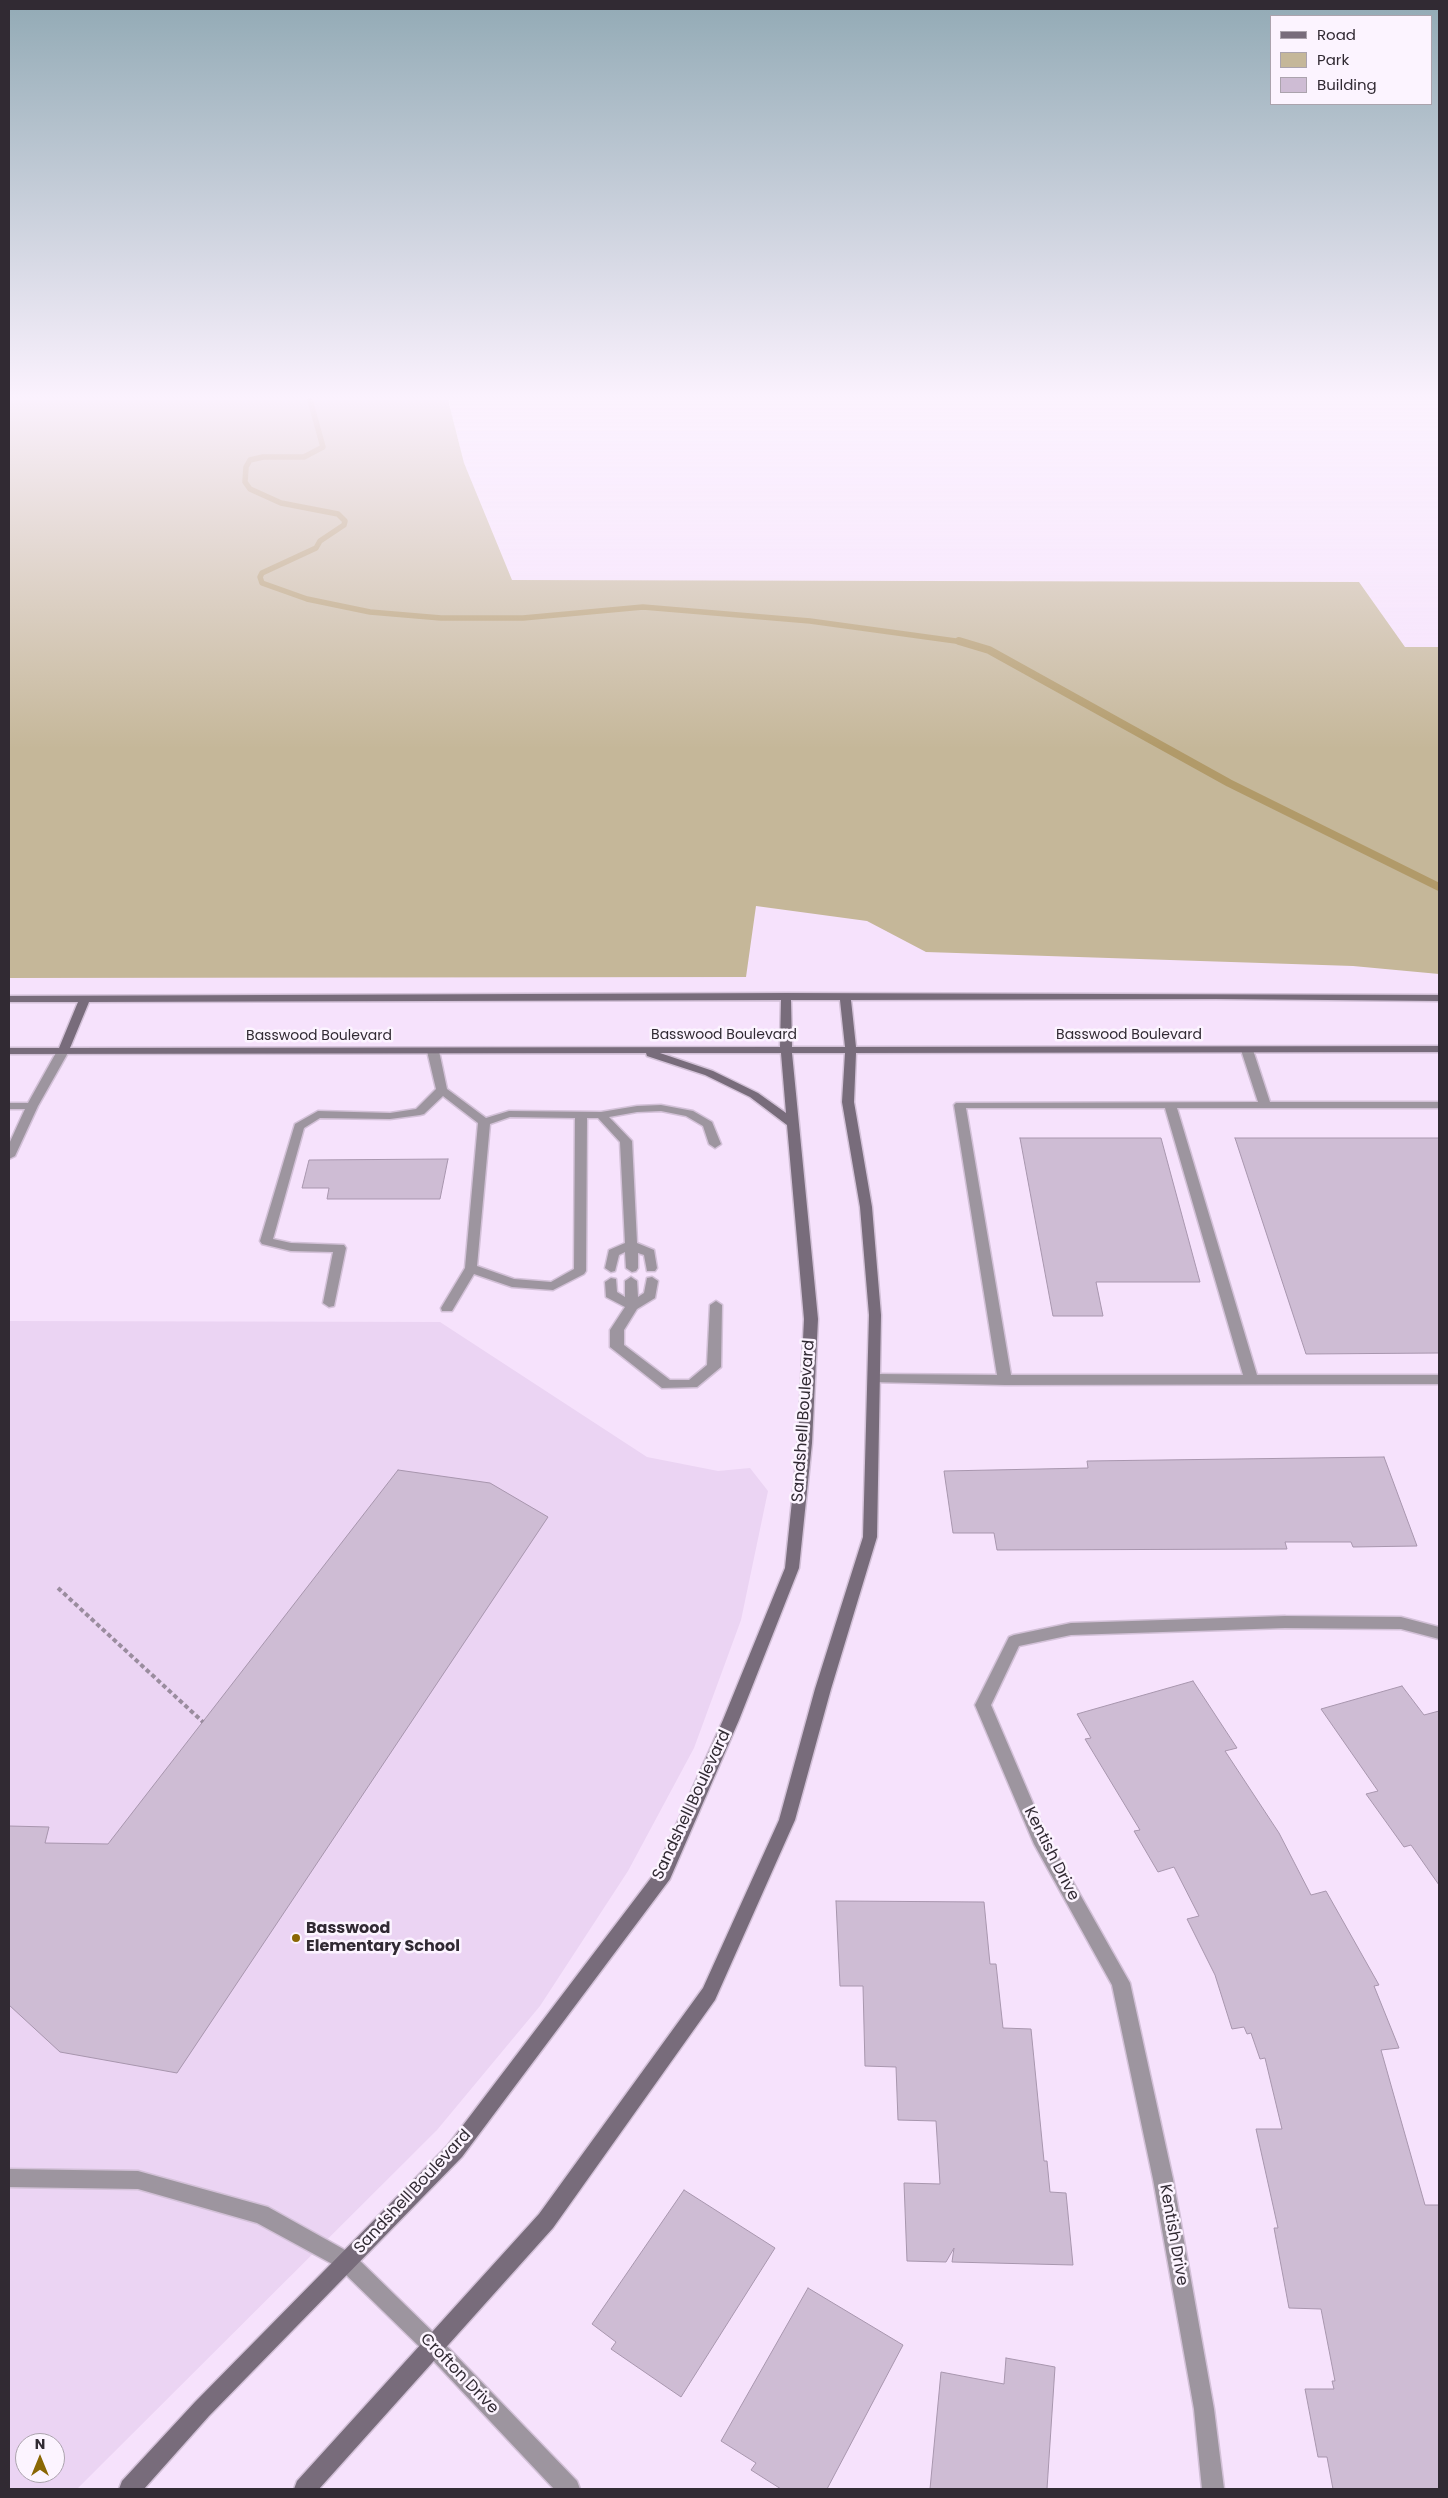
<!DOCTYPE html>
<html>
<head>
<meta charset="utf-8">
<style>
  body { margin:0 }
  #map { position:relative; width:1448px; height:2498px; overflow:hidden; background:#f6e2fc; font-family:Poppins,sans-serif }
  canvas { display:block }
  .frame { position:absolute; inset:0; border:10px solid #312a33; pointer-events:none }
  .legend { position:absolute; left:1270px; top:15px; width:162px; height:90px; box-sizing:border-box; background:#fcf4ff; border:1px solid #aba3ad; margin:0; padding:6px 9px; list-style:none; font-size:15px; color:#312a33 }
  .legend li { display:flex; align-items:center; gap:10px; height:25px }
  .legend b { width:25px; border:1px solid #aba3ad }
  .north { position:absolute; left:15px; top:2433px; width:50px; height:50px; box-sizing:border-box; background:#fcf4ff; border:1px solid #aba3ad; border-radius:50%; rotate:0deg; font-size:14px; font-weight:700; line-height:20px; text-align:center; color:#312a33 }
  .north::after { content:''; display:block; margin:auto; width:18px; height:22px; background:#8a6705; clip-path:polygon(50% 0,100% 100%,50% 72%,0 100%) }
</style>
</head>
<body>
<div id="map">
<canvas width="1448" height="2498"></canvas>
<div class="frame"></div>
<ul class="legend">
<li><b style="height:6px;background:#786c7b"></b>Road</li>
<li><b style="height:14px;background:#c5b799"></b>Park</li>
<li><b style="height:14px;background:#cebcd4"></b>Building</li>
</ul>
<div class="north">N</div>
</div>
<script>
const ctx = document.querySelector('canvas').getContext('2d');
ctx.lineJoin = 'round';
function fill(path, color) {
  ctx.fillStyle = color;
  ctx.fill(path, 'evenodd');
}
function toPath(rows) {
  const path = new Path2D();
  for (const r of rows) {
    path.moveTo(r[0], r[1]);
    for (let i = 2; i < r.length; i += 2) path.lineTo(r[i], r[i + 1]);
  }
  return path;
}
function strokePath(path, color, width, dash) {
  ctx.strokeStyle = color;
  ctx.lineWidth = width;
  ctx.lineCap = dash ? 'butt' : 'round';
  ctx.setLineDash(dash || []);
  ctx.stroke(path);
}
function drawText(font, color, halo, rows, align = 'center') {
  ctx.font = font + ' Poppins,sans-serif';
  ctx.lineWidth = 5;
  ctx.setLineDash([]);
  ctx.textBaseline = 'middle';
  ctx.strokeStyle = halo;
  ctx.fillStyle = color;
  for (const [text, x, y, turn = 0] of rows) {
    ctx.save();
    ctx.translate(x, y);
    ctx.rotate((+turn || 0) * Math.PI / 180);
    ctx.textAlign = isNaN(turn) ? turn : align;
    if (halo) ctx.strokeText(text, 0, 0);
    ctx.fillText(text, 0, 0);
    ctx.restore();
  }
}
fill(toPath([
  [9,1321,440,1322,647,1457,718,1471,750,1468,768,1491,741,1620,694,1748,628,1871,540,2006,437,2130,77,2489,9,2489],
  [25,2443,55,2443,55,2473,25,2473]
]), '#ebd4f3');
fill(toPath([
  [9,400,448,400,464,463,512,580,1359,582,1405,647,1439,647,1439,974,1353,966,926,952,867,921,756,906,746,977,9,978]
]), '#c5b799');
strokePath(toPath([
  [310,400,323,447,304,457,263,457,250,460,246,467,245,482,250,489,281,503,338,514,345,521,344,525,320,541,316,548,262,573,260,577,262,583,307,599,370,612,441,618,523,618,643,607,810,621,963,642]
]), '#b19a69', 5.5);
strokePath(toPath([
  [959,641,989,650,1229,783,1439,887]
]), '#b19a69', 8);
const building = toPath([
  [1020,1138,1161,1138,1200,1282,1096,1282,1103,1316,1053,1316,1020,1138],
  [1235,1138,1439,1138,1439,1353,1306,1354,1235,1138],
  [448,1159,440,1199,327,1199,329,1188,302,1188,309,1160,448,1159],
  [1384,1457,1417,1546,1353,1547,1351,1542,1285,1542,1287,1549,997,1550,994,1533,953,1533,944,1471,1088,1468,1087,1461,1384,1457],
  [398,1470,490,1483,548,1517,177,2073,60,2052,9,2005,9,1826,49,1827,45,1843,108,1844,398,1470],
  [1193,1681,1237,1748,1225,1751,1279,1833,1311,1895,1326,1891,1379,1985,1374,1986,1399,2048,1381,2050,1425,2205,1439,2205,1439,2489,1333,2489,1327,2457,1318,2457,1305,2389,1334,2389,1332,2381,1335,2381,1321,2309,1289,2308,1274,2228,1278,2228,1256,2129,1282,2129,1265,2058,1260,2059,1251,2033,1247,2034,1244,2027,1232,2029,1215,1975,1187,1919,1199,1916,1174,1867,1158,1872,1134,1831,1140,1830,1085,1739,1091,1738,1077,1714,1193,1681],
  [1402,1686,1424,1715,1439,1711,1439,1885,1411,1845,1404,1847,1366,1794,1378,1791,1321,1709,1402,1686],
  [836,1901,984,1902,990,1964,996,1964,1003,2028,1031,2029,1044,2161,1047,2161,1050,2192,1066,2193,1073,2265,952,2262,954,2248,946,2262,907,2261,904,2183,940,2184,936,2121,898,2120,896,2067,865,2066,863,1986,840,1986,836,1901],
  [684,2190,775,2248,681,2397,611,2349,616,2342,592,2324,684,2190],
  [808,2288,903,2345,827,2489,781,2489,751,2470,756,2463,721,2441,808,2288],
  [1006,2358,1055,2367,1047,2489,930,2489,941,2372,1004,2384,1006,2358]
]);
fill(building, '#cebcd4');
strokePath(building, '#a896ae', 1);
const lane = toPath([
  [1247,1047,1253,1050,1270,1102,1439,1102,1439,1108,1177,1108,1257,1375,1439,1375,1439,1384,1005,1385,870,1382,868,1379,870,1376,875,1374,997,1375,954,1105,956,1103,1258,1102,1241,1050,1247,1047],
  [966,1108,1165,1108,1243,1375,1011,1375,966,1108],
  [63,1048,69,1051,38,1106,15,1156,9,1159,9,1144,25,1109,9,1109,9,1103,28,1103,57,1051,63,1048],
  [433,1048,439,1051,447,1089,486,1118,509,1111,601,1112,637,1106,661,1105,693,1111,712,1122,721,1144,715,1148,709,1144,703,1126,686,1116,661,1111,637,1112,609,1117,632,1141,637,1243,654,1250,657,1268,655,1271,647,1271,644,1255,638,1253,638,1268,636,1271,632,1272,626,1268,625,1252,619,1255,615,1271,611,1272,605,1268,609,1250,625,1243,620,1142,598,1118,587,1118,586,1271,584,1274,553,1290,512,1287,474,1274,452,1311,442,1311,441,1308,465,1268,478,1123,443,1096,424,1114,420,1115,390,1119,320,1118,304,1128,273,1239,291,1243,344,1245,346,1248,334,1306,329,1307,323,1303,333,1252,291,1251,262,1244,260,1241,295,1124,318,1111,390,1113,416,1109,436,1089,427,1051,433,1048],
  [510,1117,575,1118,574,1269,551,1282,514,1279,477,1266,490,1124,510,1117],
  [631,1277,637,1281,638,1297,644,1293,647,1278,652,1277,658,1281,655,1298,637,1309,624,1330,624,1345,670,1380,689,1380,707,1365,710,1305,716,1301,722,1305,721,1367,697,1387,662,1388,610,1347,610,1330,625,1307,606,1297,605,1282,611,1278,616,1279,617,1292,625,1297,625,1281,631,1277],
  [9,2169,138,2171,268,2207,354,2255,357,2262,354,2269,347,2272,257,2223,138,2189,9,2187,9,2169]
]);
const street = toPath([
  [1285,1616,1401,1617,1439,1627,1439,1639,1401,1629,1285,1628,1071,1635,1019,1646,991,1705,1047,1836,1130,1983,1173,2179,1214,2409,1224,2489,1202,2489,1194,2409,1153,2179,1112,1985,1034,1844,975,1705,1009,1637,1014,1635,1071,1623,1285,1616],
  [347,2252,354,2255,441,2340,577,2481,580,2489,554,2489,427,2354,340,2269,337,2262,340,2255,347,2252]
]);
const secondary = toPath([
  [786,993,1439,995,1439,1001,1216,999,851,1000,856,1047,1439,1046,1439,1052,856,1053,854,1102,872,1207,881,1315,877,1537,831,1689,795,1820,715,2000,553,2228,319,2489,294,2489,297,2481,539,2214,703,1988,779,1820,815,1689,863,1537,869,1315,860,1207,842,1102,845,1053,792,1053,818,1319,812,1443,799,1568,739,1720,670,1879,462,2157,209,2416,144,2489,119,2489,122,2481,195,2402,448,2145,654,1874,723,1720,785,1568,798,1443,804,1319,787,1125,750,1097,705,1075,647,1056,646,1053,9,1054,9,1048,59,1048,78,1002,9,1002,9,996,786,993],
  [781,1000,780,1047,70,1048,89,1002,781,1000],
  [791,1000,840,1000,845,1047,792,1047,791,1000],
  [660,1053,781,1053,786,1113,758,1093,713,1071,660,1053]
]);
strokePath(lane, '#d3c1d8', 3);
strokePath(street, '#d3c1d8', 3);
strokePath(secondary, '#d3c1d8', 3);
strokePath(toPath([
  [58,1588,203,1722]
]), '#9a8c9e', 4, [4.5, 3]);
fill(lane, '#9d959f');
fill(street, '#9d959f');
fill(secondary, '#786c7b');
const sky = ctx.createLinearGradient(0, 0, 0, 749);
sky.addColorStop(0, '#92aab5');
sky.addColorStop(0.53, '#fbf2fe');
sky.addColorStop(1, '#fbf2fe00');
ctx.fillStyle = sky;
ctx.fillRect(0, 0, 1448, 749);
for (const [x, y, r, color] of [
  [296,1938,5,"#8a6705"]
]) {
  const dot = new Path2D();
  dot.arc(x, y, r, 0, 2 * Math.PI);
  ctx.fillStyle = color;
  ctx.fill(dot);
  strokePath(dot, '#fcf4ff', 2);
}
drawText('14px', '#312a33', '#fcf4ff', [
  ["Basswood Boulevard",724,1035],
  ["Basswood Boulevard",1129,1035],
  ["Basswood Boulevard",319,1036]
]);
drawText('16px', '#312a33', '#fcf4ff', [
  ["Sandshell Boulevard",804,1421,-86],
  ["Sandshell Boulevard",692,1805,-65],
  ["Kentish Drive",1051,1854,63],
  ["Sandshell Boulevard",413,2192,-47],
  ["Kentish Drive",1173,2235,80],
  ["Crofton Drive",459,2374,46]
]);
drawText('bold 16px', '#312a33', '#fcf4ff', [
  ["Basswood",306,1929],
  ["Elementary School",306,1947]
], 'left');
</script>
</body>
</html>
